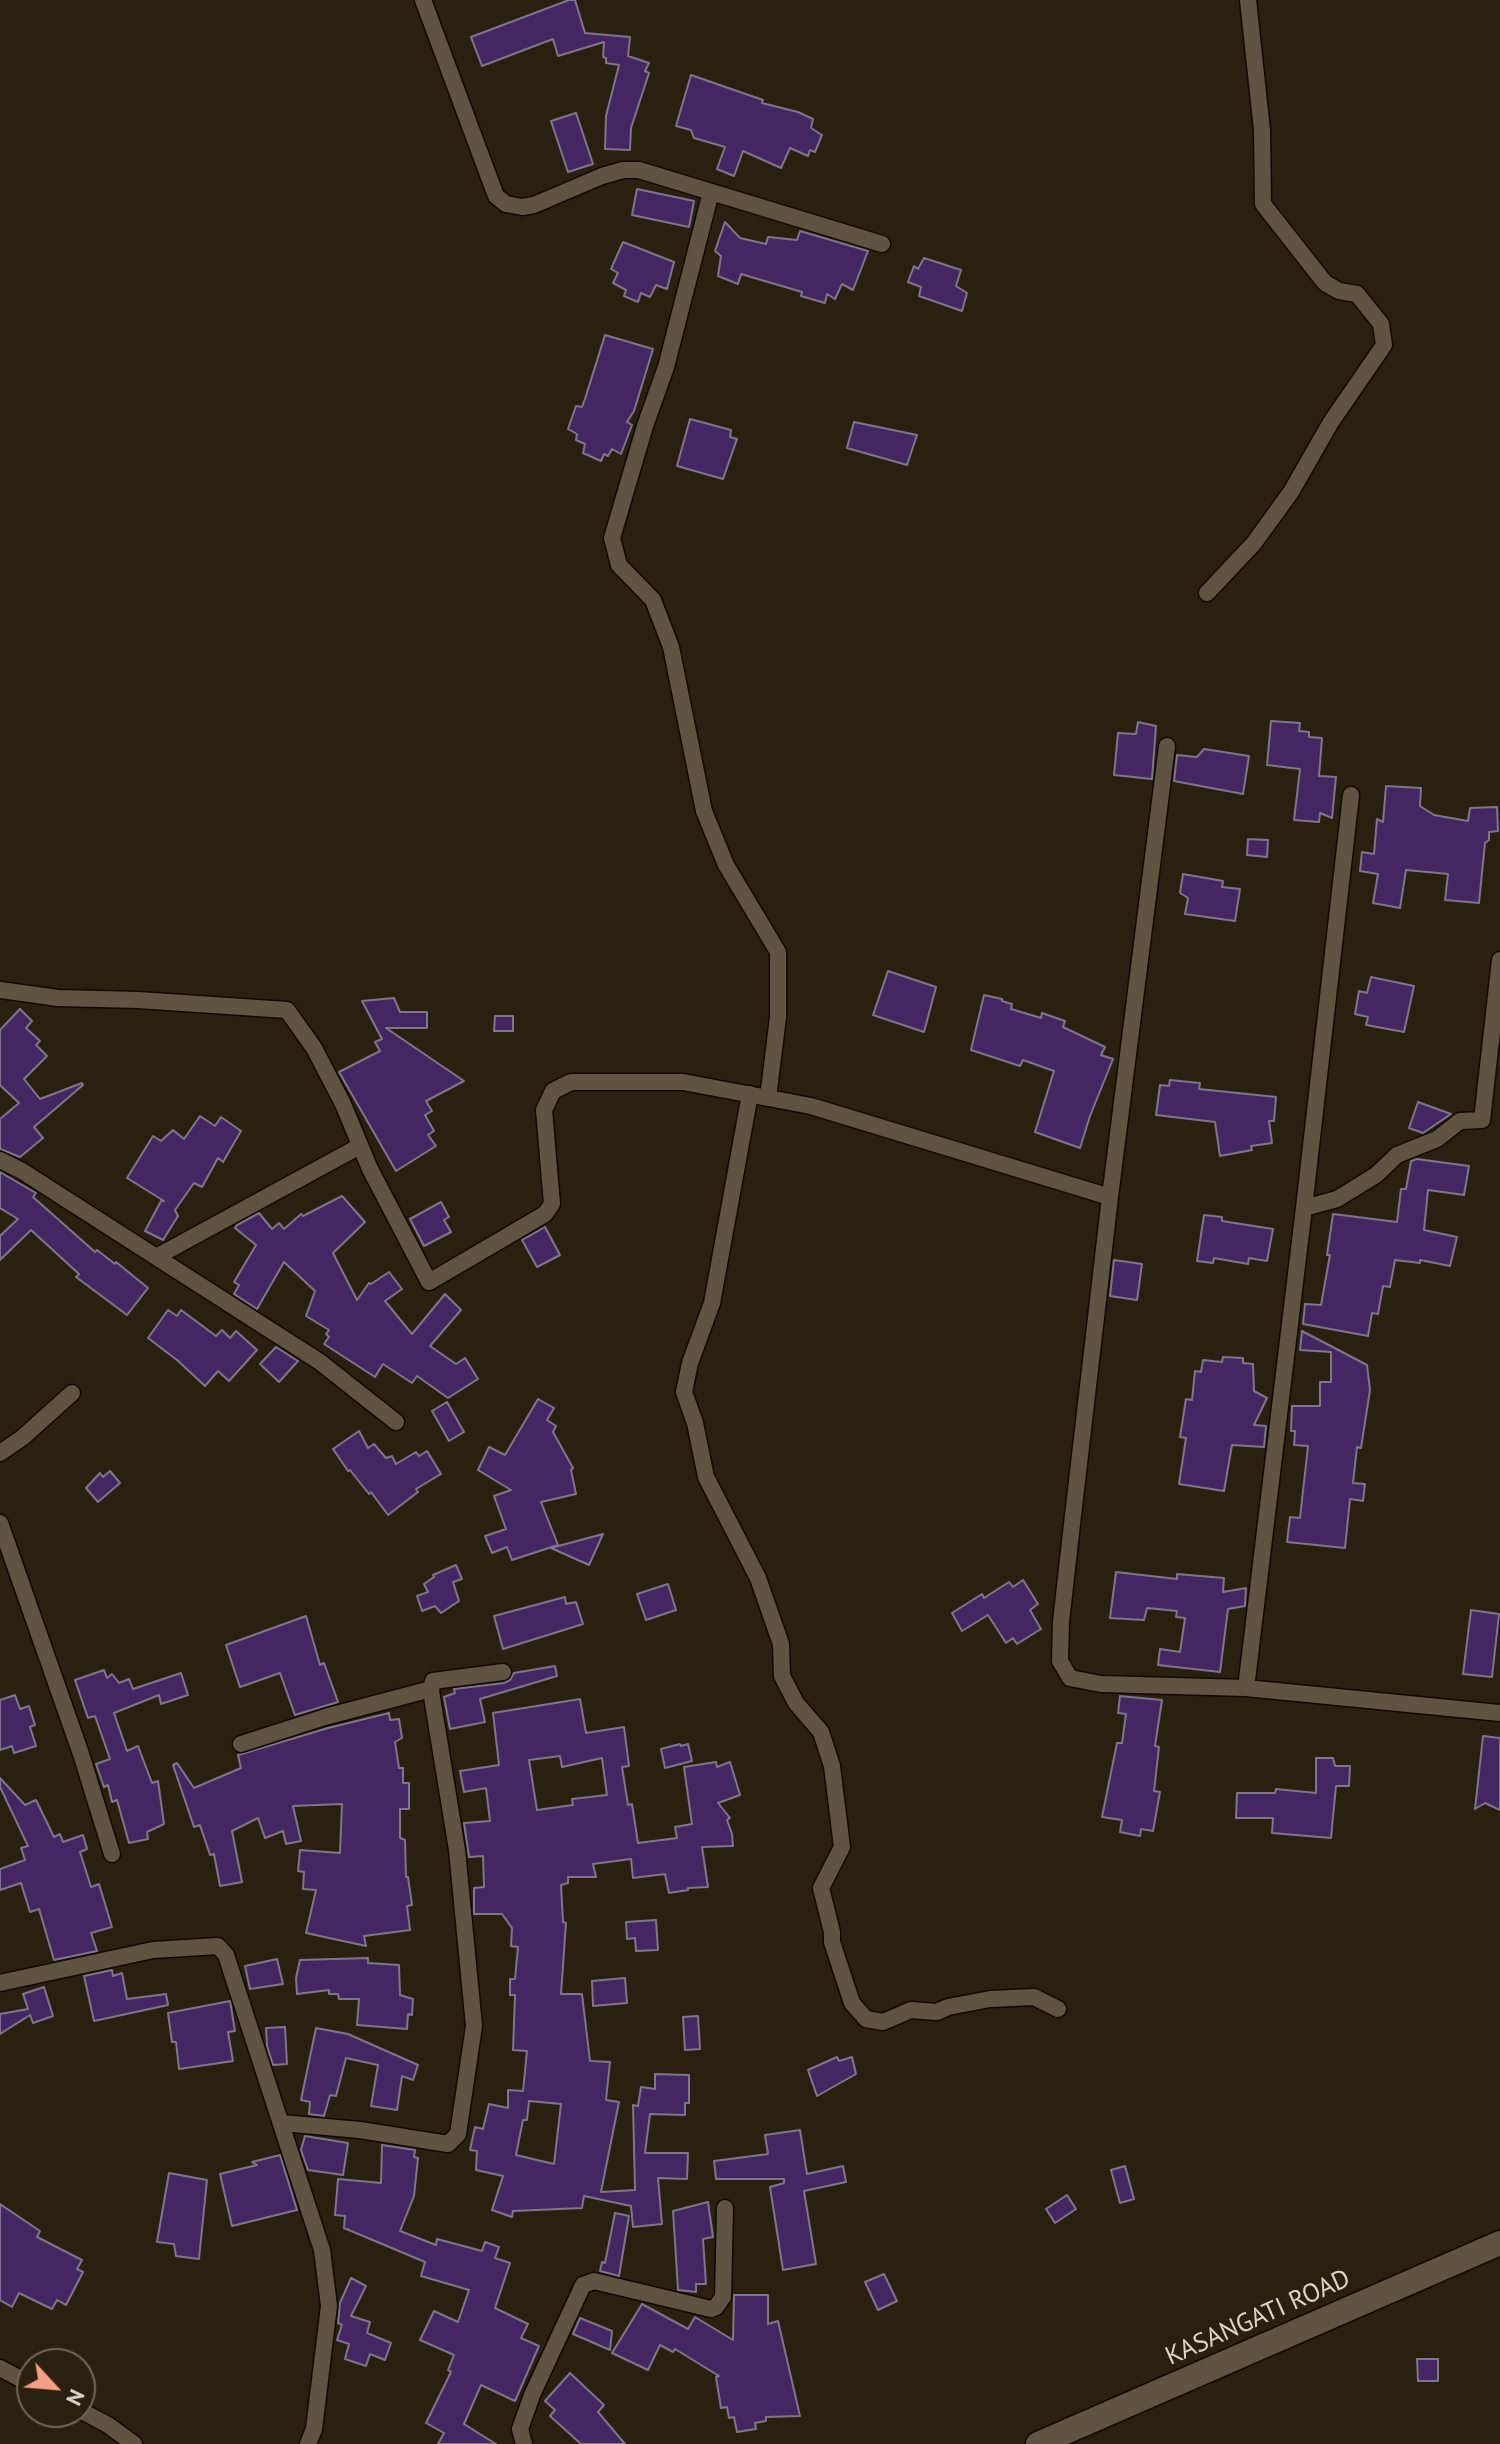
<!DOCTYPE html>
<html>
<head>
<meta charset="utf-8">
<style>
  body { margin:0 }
  #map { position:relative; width:1500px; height:2444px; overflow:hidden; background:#2a200f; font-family:"PT Sans",sans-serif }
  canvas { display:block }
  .north { position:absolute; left:16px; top:2348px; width:80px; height:80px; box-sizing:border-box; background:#2a200f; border:2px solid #71685a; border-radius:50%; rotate:116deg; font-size:22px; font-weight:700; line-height:32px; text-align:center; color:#dbd5ca }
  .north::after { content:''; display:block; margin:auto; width:28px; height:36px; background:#f39f86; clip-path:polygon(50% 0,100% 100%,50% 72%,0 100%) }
</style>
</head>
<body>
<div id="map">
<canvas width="1500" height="2444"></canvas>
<div class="north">N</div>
</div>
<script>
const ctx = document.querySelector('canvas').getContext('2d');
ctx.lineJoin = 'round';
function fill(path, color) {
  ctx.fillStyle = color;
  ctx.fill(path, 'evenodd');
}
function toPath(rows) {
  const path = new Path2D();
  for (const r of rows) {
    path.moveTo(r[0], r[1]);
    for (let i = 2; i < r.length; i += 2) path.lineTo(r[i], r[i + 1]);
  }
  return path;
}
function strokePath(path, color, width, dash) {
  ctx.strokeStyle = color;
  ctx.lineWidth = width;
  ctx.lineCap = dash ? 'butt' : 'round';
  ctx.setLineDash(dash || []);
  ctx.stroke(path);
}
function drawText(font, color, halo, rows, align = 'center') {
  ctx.font = font + ' "PT Sans",sans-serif';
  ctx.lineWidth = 6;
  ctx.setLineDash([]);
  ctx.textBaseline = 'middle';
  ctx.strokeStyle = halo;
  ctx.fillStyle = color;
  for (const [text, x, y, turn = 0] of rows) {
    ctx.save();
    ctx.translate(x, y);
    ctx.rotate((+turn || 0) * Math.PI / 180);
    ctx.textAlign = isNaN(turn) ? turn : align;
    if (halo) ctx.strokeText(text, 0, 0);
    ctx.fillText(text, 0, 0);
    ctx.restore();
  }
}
const building = toPath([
  [569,0,575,0,585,33,630,37,628,56,649,63,645,71,649,73,631,128,630,150,605,149,606,116,619,65,606,63,606,58,603,57,604,42,558,56,553,39,482,66,471,37,569,0],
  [691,75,763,100,762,103,798,112,813,119,811,128,822,135,815,152,810,150,808,156,790,148,781,168,743,151,734,176,717,169,725,147,694,138,691,130,676,126,691,75],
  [576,113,593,164,568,172,551,121,576,113],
  [637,189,694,201,689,227,632,215,637,189],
  [725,222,740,238,766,244,768,237,797,240,800,231,868,251,853,290,842,284,835,299,827,294,825,303,801,296,802,292,741,274,738,284,718,276,721,256,715,251,725,222],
  [623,242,674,262,667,289,656,285,650,297,641,293,638,302,624,296,626,290,613,283,618,273,611,269,623,242],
  [924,258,961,270,956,286,967,293,962,311,919,296,921,287,908,282,914,266,918,269,924,258],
  [605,335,653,349,634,411,627,422,632,425,621,454,612,449,608,456,604,454,601,461,583,453,585,444,576,440,577,434,568,429,576,406,582,407,585,399,605,335],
  [690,419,731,430,730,437,737,439,723,479,677,466,690,419],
  [854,422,917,435,907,465,847,448,854,422],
  [1271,721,1300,723,1299,731,1309,732,1309,737,1322,738,1319,776,1336,777,1332,818,1320,813,1319,822,1294,820,1300,769,1267,765,1271,721],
  [1138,722,1156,726,1152,779,1114,775,1118,733,1136,734,1138,722],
  [1204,749,1249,756,1243,794,1174,781,1177,755,1197,757,1204,749],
  [1386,786,1421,788,1420,806,1434,815,1468,821,1470,808,1497,807,1498,831,1489,832,1489,840,1485,843,1479,903,1445,900,1448,874,1406,870,1400,908,1373,903,1378,874,1360,871,1362,852,1374,854,1377,819,1383,822,1386,786],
  [1248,839,1268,840,1267,857,1247,855,1248,839],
  [1183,874,1223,881,1222,887,1240,889,1235,921,1185,914,1188,898,1180,893,1183,874],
  [888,971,936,987,924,1032,873,1015,888,971],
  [1371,977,1414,986,1404,1032,1366,1025,1368,1017,1355,1014,1359,991,1367,993,1371,977],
  [984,995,1002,999,1002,1001,1012,1004,1011,1009,1041,1018,1042,1013,1065,1021,1063,1027,1105,1047,1101,1055,1113,1059,1090,1116,1080,1148,1035,1132,1054,1071,1023,1060,1020,1066,971,1050,984,995],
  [394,998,400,1012,427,1012,427,1028,386,1028,464,1081,426,1101,432,1111,425,1115,434,1131,428,1135,436,1146,396,1171,339,1072,380,1051,375,1042,382,1039,362,1001,394,998],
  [20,1009,32,1021,26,1028,40,1041,36,1045,47,1056,24,1079,40,1099,82,1083,83,1085,34,1127,43,1138,20,1157,0,1149,0,1119,19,1103,0,1085,0,1030,20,1009],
  [495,1016,513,1016,513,1031,494,1031,495,1016],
  [1170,1080,1200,1083,1199,1089,1276,1097,1274,1121,1269,1121,1272,1143,1251,1146,1252,1150,1220,1156,1215,1122,1156,1115,1160,1085,1169,1086,1170,1080],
  [1418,1102,1451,1114,1423,1133,1409,1128,1418,1102],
  [200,1116,215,1126,221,1117,241,1131,223,1162,218,1158,202,1187,194,1183,175,1210,178,1216,163,1240,145,1231,161,1201,164,1201,127,1178,153,1136,161,1141,173,1130,184,1139,200,1116],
  [1417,1159,1469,1166,1464,1195,1428,1190,1424,1230,1457,1237,1450,1266,1420,1260,1420,1263,1395,1260,1390,1287,1383,1286,1378,1314,1372,1313,1368,1336,1303,1324,1305,1304,1321,1305,1330,1255,1327,1255,1333,1214,1397,1222,1401,1189,1406,1189,1411,1161,1417,1159],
  [0,1172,36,1193,33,1197,95,1252,97,1250,115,1264,116,1262,148,1288,127,1315,76,1277,79,1274,31,1230,0,1260,0,1236,18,1219,0,1208,0,1172],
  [342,1196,365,1222,333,1253,357,1300,369,1283,371,1284,389,1272,402,1289,385,1301,412,1334,445,1294,461,1310,430,1346,456,1364,465,1358,478,1379,448,1398,417,1376,412,1383,383,1364,375,1377,324,1344,329,1337,326,1334,329,1330,306,1316,315,1291,284,1262,257,1309,234,1294,239,1285,234,1282,256,1245,235,1228,237,1225,259,1213,272,1229,279,1223,284,1229,301,1214,303,1216,342,1196],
  [441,1202,449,1217,444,1220,451,1232,424,1246,410,1219,441,1202],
  [1204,1215,1222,1217,1222,1221,1273,1229,1267,1261,1249,1258,1248,1264,1214,1258,1213,1263,1197,1261,1204,1215],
  [545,1227,560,1255,537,1267,522,1240,545,1227],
  [1114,1260,1142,1264,1137,1300,1110,1296,1114,1260],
  [168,1310,177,1316,181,1310,216,1336,222,1330,230,1338,236,1331,257,1350,229,1381,218,1371,205,1386,177,1360,148,1338,168,1310],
  [1302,1331,1367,1365,1370,1390,1361,1448,1357,1447,1353,1483,1365,1484,1363,1501,1350,1499,1345,1548,1287,1542,1290,1517,1300,1518,1308,1446,1294,1445,1295,1431,1291,1431,1292,1406,1320,1406,1320,1382,1331,1382,1331,1352,1300,1350,1302,1331],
  [276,1347,298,1361,279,1382,260,1364,276,1347],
  [1223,1357,1243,1358,1243,1363,1253,1364,1254,1391,1267,1398,1254,1425,1266,1426,1264,1447,1232,1445,1224,1491,1179,1484,1186,1438,1180,1437,1186,1399,1192,1400,1195,1371,1201,1372,1203,1360,1222,1362,1223,1357],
  [538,1399,554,1408,547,1420,556,1426,553,1432,573,1468,571,1470,576,1494,541,1502,558,1545,512,1560,507,1547,492,1553,485,1536,506,1529,494,1496,511,1490,478,1470,489,1447,505,1455,538,1399],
  [447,1402,464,1432,449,1441,432,1411,447,1402],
  [359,1431,368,1448,374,1444,386,1458,392,1456,396,1464,416,1452,419,1456,427,1451,441,1474,416,1489,418,1492,388,1515,371,1492,369,1494,350,1470,348,1471,333,1449,359,1431],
  [110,1471,120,1483,98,1502,86,1488,100,1473,103,1477,110,1471],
  [603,1534,589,1565,551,1548,603,1534],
  [456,1565,462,1579,453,1582,459,1601,441,1613,435,1606,422,1611,417,1596,428,1592,424,1584,434,1577,433,1575,456,1565],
  [1116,1572,1177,1579,1177,1574,1224,1578,1223,1592,1246,1588,1245,1606,1228,1609,1220,1672,1158,1665,1160,1649,1180,1652,1185,1618,1176,1617,1177,1611,1147,1608,1144,1620,1110,1618,1116,1572],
  [1023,1580,1038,1604,1030,1610,1041,1629,1017,1644,1013,1638,1006,1643,988,1615,962,1631,952,1613,982,1594,984,1598,1009,1582,1013,1587,1023,1580],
  [668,1584,676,1610,646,1620,637,1594,668,1584],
  [565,1597,566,1604,576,1602,583,1624,503,1649,494,1616,565,1597],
  [1471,1610,1499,1614,1492,1677,1463,1674,1471,1610],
  [306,1616,320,1665,324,1663,338,1702,295,1715,280,1673,240,1687,226,1645,306,1616],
  [555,1666,557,1676,480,1699,485,1722,450,1729,444,1697,455,1693,454,1689,504,1683,510,1680,514,1673,555,1666],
  [104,1670,107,1678,112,1674,119,1683,129,1679,133,1689,181,1673,188,1695,161,1704,159,1695,114,1713,127,1751,138,1746,152,1783,158,1781,164,1824,147,1832,148,1839,129,1843,117,1800,112,1802,108,1785,104,1787,96,1764,110,1759,95,1716,88,1718,75,1680,104,1670],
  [15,1695,20,1709,29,1706,35,1725,30,1727,36,1746,14,1753,12,1746,0,1750,0,1700,15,1695],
  [1120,1696,1162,1700,1155,1746,1159,1747,1154,1791,1160,1792,1153,1831,1141,1829,1140,1836,1120,1832,1122,1820,1102,1817,1117,1743,1122,1743,1126,1714,1118,1713,1120,1696],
  [580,1699,586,1733,624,1727,629,1766,622,1767,628,1805,632,1804,638,1843,677,1838,675,1827,692,1824,684,1767,716,1762,717,1767,730,1762,740,1795,718,1803,730,1818,727,1820,732,1834,733,1846,702,1847,708,1887,688,1888,688,1890,669,1893,665,1874,633,1878,631,1859,593,1864,596,1877,568,1877,568,1883,561,1885,563,1922,566,1923,561,1994,582,1994,590,2061,610,2062,606,2100,619,2102,601,2192,635,2190,633,2105,638,2106,641,2087,655,2089,655,2074,689,2075,689,2103,685,2103,685,2115,650,2114,645,2153,688,2153,687,2179,658,2178,662,2224,633,2227,631,2206,584,2196,582,2208,513,2211,512,2217,492,2210,503,2176,476,2170,477,2151,470,2150,475,2127,483,2129,489,2104,508,2108,508,2090,523,2091,527,2051,513,2050,515,1995,510,1995,510,1979,515,1979,518,1947,511,1946,512,1928,502,1914,474,1914,474,1888,484,1887,483,1856,469,1857,464,1823,490,1821,486,1788,464,1792,460,1771,499,1765,493,1713,580,1699],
  [560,1756,562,1767,602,1758,607,1795,572,1799,573,1805,537,1810,529,1760,560,1756],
  [529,2101,561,2104,554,2164,516,2155,523,2120,527,2120,529,2101],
  [389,1713,390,1720,399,1719,402,1738,395,1742,399,1768,403,1768,403,1783,409,1783,409,1809,400,1809,400,1838,405,1840,406,1877,408,1877,412,1905,407,1906,410,1930,364,1936,366,1946,306,1933,316,1890,303,1889,304,1872,298,1871,300,1850,340,1853,342,1804,293,1806,301,1841,286,1844,283,1831,265,1838,258,1818,232,1831,242,1882,220,1886,214,1854,210,1855,200,1825,194,1827,173,1765,177,1763,194,1788,241,1768,238,1755,328,1728,389,1713],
  [1483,1736,1500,1738,1500,1810,1485,1803,1475,1809,1483,1736],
  [680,1744,681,1746,688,1744,692,1761,665,1768,661,1749,680,1744],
  [1316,1758,1333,1758,1335,1766,1350,1766,1349,1786,1336,1786,1331,1838,1272,1833,1273,1818,1236,1818,1237,1793,1275,1793,1276,1789,1316,1793,1316,1758],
  [0,1778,25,1805,36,1800,54,1837,60,1834,63,1842,83,1835,87,1849,80,1852,91,1887,99,1884,112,1927,91,1933,97,1951,54,1960,39,1909,30,1912,21,1883,0,1890,0,1869,25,1860,21,1848,28,1846,0,1787,0,1778],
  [656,1920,658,1950,636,1951,635,1938,627,1939,626,1922,656,1920],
  [368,1958,368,1963,399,1965,400,1995,413,1999,412,2015,408,2014,407,2029,357,2025,359,1999,339,1999,338,1994,329,1994,329,1990,297,1994,296,1978,300,1960,368,1958],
  [277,1959,283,1984,250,1989,245,1966,277,1959],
  [112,1970,113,1976,122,1973,127,1999,166,1994,168,2005,94,2021,84,1976,112,1970],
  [625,1978,627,2003,593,2006,592,1981,625,1978],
  [44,1987,53,2016,33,2023,30,2015,0,2034,0,2014,28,2009,23,1994,44,1987],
  [230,2001,235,2031,228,2032,233,2061,179,2069,176,2042,172,2042,168,2013,230,2001],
  [698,2016,700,2049,685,2050,683,2017,698,2016],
  [285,2027,287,2064,273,2065,267,2046,266,2028,285,2027],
  [316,2028,348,2034,418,2065,413,2080,402,2076,397,2110,371,2106,378,2065,346,2058,336,2096,330,2095,324,2116,309,2114,310,2102,301,2100,316,2028],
  [837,2057,839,2061,852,2057,856,2074,817,2096,808,2070,837,2057],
  [800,2130,807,2174,843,2166,846,2182,804,2191,816,2264,783,2270,770,2187,784,2183,784,2179,716,2179,714,2161,768,2154,765,2135,800,2130],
  [305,2136,348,2143,343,2175,308,2170,301,2150,305,2136],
  [382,2145,415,2150,414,2157,418,2158,414,2196,400,2231,436,2245,437,2239,482,2251,485,2242,499,2247,495,2258,510,2263,495,2308,528,2324,521,2338,539,2346,515,2401,481,2385,464,2424,496,2444,438,2444,444,2433,426,2423,451,2372,448,2370,454,2355,420,2340,434,2311,458,2322,469,2290,421,2276,425,2262,344,2228,345,2216,335,2215,338,2179,381,2183,382,2145],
  [280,2155,297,2210,232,2226,220,2174,257,2165,252,2162,280,2155],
  [1125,2166,1134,2199,1120,2203,1111,2170,1125,2166],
  [169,2173,207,2180,199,2259,176,2256,174,2244,157,2242,169,2173],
  [1067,2195,1076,2209,1055,2223,1046,2209,1067,2195],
  [708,2202,713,2237,703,2239,706,2284,696,2284,696,2292,678,2290,673,2211,708,2202],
  [0,2204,40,2231,37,2237,82,2260,77,2269,83,2272,66,2305,57,2300,52,2309,19,2293,12,2307,0,2300,0,2204],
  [615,2213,629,2216,619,2276,600,2271,602,2262,605,2263,615,2213],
  [884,2274,897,2301,878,2310,865,2282,884,2274],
  [351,2278,366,2286,351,2316,370,2322,367,2333,391,2343,385,2360,370,2354,366,2366,345,2359,349,2344,337,2340,342,2325,338,2323,340,2303,351,2278],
  [734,2295,768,2295,768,2324,778,2321,800,2416,766,2417,766,2421,755,2423,756,2429,737,2432,734,2417,729,2418,727,2407,721,2408,716,2377,719,2376,675,2349,673,2352,660,2345,648,2370,612,2353,642,2304,688,2329,695,2317,733,2340,734,2295],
  [580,2318,612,2331,610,2350,573,2334,580,2318],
  [1417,2359,1438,2359,1438,2381,1418,2381,1417,2359],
  [570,2373,604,2405,598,2412,625,2444,581,2444,550,2416,555,2410,545,2401,570,2373]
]);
fill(building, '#442762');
strokePath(building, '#7e768a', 2);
const street = toPath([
  [423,0,496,196,506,204,522,207,534,205,602,176,623,170,639,170,882,244],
  [711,192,666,367,645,426,612,538,619,565,653,600,671,647,704,811,726,865,778,952,778,1017,768,1098],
  [1207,593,1254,543,1291,492,1331,422,1384,345,1381,324,1357,294,1339,291,1325,283,1263,204,1262,130,1248,0],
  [1167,746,1110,1197,1071,1533,1061,1622,1060,1661,1070,1678,1101,1684,1246,1688,1500,1713],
  [0,990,58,998,138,1000,287,1010,314,1048,343,1104,370,1169,429,1282,545,1214,552,1204,544,1110,553,1091,571,1082,683,1082,811,1106,1110,1197],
  [750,1094,712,1303,690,1363,684,1392,695,1423,706,1477,758,1578,781,1644,782,1676,796,1703,821,1732,832,1766,842,1847,821,1888,832,1932,832,1942,852,2003,866,2019,883,2022,911,2010,937,2012,948,2007,990,1999,1034,1997,1058,2009],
  [0,1160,22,1171,320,1362,396,1422],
  [1304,1208,1337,1199,1376,1175,1397,1155,1437,1139,1460,1121,1482,1120,1500,960],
  [156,1257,360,1146],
  [0,1453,22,1438,72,1393],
  [0,1523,81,1754,112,1854],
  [1246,1688,1304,1208,1351,795],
  [241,1744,325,1717,431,1689],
  [0,1983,153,1950,218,1946,226,1955,322,2250,329,2306,314,2429,308,2444],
  [282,2123,360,2130,448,2144,458,2134,474,2026,457,1850,431,1691,433,1681,503,1672],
  [0,2368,32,2385],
  [80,2410,108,2425,134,2444],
  [524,2444,520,2429,532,2395,583,2285,594,2281,711,2309,716,2307,723,2297,725,2208]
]);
const secondary = toPath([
  [1038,2444,1500,2243]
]);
strokePath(street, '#120900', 19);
strokePath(secondary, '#120900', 27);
strokePath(street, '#5f5441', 16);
strokePath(secondary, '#5f5441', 24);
drawText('26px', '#dbd5ca', '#2a200f', [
  ["KASANGATI ROAD",1258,2318,-24]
]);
</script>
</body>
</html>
